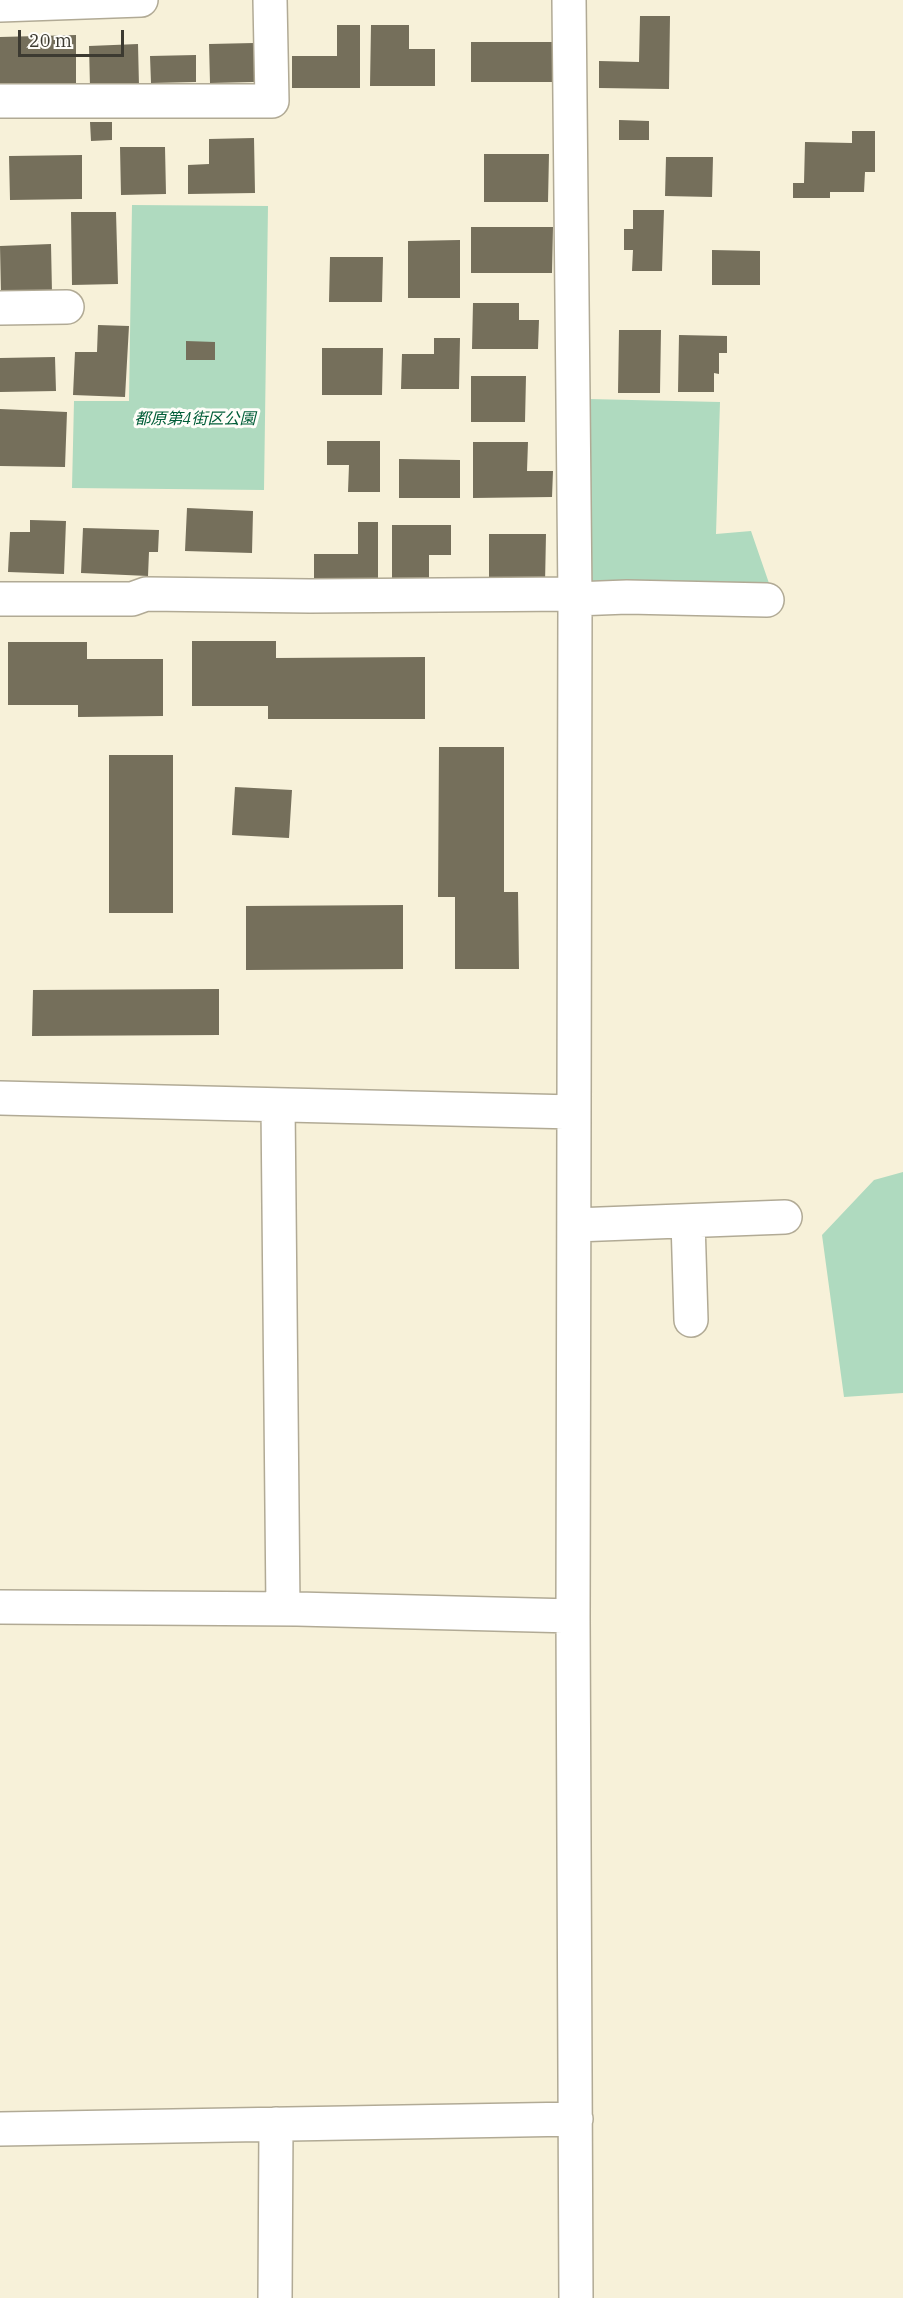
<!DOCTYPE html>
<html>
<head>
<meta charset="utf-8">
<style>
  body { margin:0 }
  #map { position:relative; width:903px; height:2298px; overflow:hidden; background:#f7f1d9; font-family:"IBM Plex Serif",serif }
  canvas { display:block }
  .scale { position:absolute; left:18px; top:30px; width:106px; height:27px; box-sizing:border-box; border:3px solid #3c3a31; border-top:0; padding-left:8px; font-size:18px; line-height:21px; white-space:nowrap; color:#3c3a31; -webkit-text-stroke:4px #fffef9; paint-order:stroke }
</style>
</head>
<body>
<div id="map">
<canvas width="903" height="2298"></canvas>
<div class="scale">20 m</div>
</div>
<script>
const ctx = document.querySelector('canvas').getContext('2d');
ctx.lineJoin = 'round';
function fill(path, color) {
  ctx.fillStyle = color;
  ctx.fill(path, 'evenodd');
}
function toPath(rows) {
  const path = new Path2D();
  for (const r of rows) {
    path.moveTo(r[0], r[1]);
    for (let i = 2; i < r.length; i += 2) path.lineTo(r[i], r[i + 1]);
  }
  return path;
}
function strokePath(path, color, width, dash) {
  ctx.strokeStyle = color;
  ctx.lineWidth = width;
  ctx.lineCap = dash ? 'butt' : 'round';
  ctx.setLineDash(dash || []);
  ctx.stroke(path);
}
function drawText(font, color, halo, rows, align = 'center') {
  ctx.font = font + ' "IBM Plex Serif","Noto Sans JP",serif';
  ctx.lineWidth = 6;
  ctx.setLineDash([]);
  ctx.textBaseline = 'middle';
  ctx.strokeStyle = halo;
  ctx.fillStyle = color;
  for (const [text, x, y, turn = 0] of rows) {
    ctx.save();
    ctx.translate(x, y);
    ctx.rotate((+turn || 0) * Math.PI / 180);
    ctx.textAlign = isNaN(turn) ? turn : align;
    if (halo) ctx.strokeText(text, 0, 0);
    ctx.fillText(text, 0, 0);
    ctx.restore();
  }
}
fill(toPath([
  [132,205,268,206,264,490,72,488,74,401,129,401],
  [588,399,720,402,716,534,751,531,771,589,582,584],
  [903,1172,903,1393,844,1397,822,1235,874,1180]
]), '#afdabf');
fill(toPath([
  [640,16,670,16,669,89,599,88,599,61,639,62],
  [337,25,360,25,360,88,292,88,292,56,337,56],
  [371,25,409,25,409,49,435,49,435,86,370,86],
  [76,35,76,86,0,88,0,37],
  [471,42,553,42,553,82,471,82],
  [254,43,254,82,210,83,209,44],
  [138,44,139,86,90,87,89,46],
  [196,55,196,82,151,83,150,56],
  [619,120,649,121,649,140,619,140],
  [90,122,112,122,112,140,91,141],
  [852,131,875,131,875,172,865,172,864,192,830,192,830,198,793,198,793,183,804,183,805,142,852,143],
  [254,138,255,193,188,194,188,165,209,164,209,139],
  [120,147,165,147,166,194,121,195],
  [484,154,549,154,548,202,484,202],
  [82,155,82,199,10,200,9,156],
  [666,157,713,157,712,197,665,196],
  [633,210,664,210,662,271,632,271,633,250,624,250,624,229,633,229],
  [71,212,116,212,118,284,72,285],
  [471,227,553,227,552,273,471,273],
  [460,240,460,298,408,298,408,241],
  [51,244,52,293,1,294,0,246],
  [712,250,760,251,760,285,712,285],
  [330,257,383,257,382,302,329,302],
  [473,303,519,303,519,320,539,320,538,349,472,349],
  [98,325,129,326,125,397,73,395,75,352,97,352],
  [619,330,661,330,660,393,618,393],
  [679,335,727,336,727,353,719,353,719,374,714,373,714,392,678,392],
  [434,338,460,338,459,389,401,389,402,354,434,354],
  [186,341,215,342,215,360,186,360],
  [322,348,383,348,382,395,322,395],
  [55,357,56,391,0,392,0,358],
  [471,376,526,376,525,422,471,422],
  [0,409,67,412,65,467,0,466],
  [327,441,380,441,380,492,348,492,349,465,327,465],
  [473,442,528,442,527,471,553,471,552,497,473,498],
  [399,459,460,460,460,498,399,498],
  [187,508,253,511,252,553,185,551],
  [30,520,66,521,64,574,8,572,10,532,30,532],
  [358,522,378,522,378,585,314,585,314,554,358,554],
  [392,525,451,525,451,555,429,555,429,578,392,578],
  [83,528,159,530,158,552,149,552,148,576,81,573],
  [489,534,546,534,545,584,489,584],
  [192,641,276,641,276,658,425,657,425,719,268,719,268,706,192,706],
  [8,642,87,642,87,659,163,659,163,716,78,717,78,705,8,705],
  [439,747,504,747,504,892,518,892,519,969,455,969,455,897,438,897],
  [109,755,173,755,173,913,109,913],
  [235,787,292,790,289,838,232,835],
  [403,905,403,969,246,970,246,906],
  [219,989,219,1035,32,1036,33,990]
]), '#756f5b');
const street = toPath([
  [569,0,575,599,573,1616,576,2298],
  [0,5,141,0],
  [0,101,272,101,270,0],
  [0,308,67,307],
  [0,599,132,599,146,594,310,596,574,594],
  [575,599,627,597,767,600],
  [0,1098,574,1112],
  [278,1105,283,1609],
  [688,1221,691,1320],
  [575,1225,785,1217],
  [0,1607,297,1609,573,1616],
  [0,2129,576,2119],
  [275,2298,276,2124]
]);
strokePath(street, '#b1aa95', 36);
strokePath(street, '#fff', 33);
drawText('italic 16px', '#005d38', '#fffef9', [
  ["都原第4街区公園",195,419]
]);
</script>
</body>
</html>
